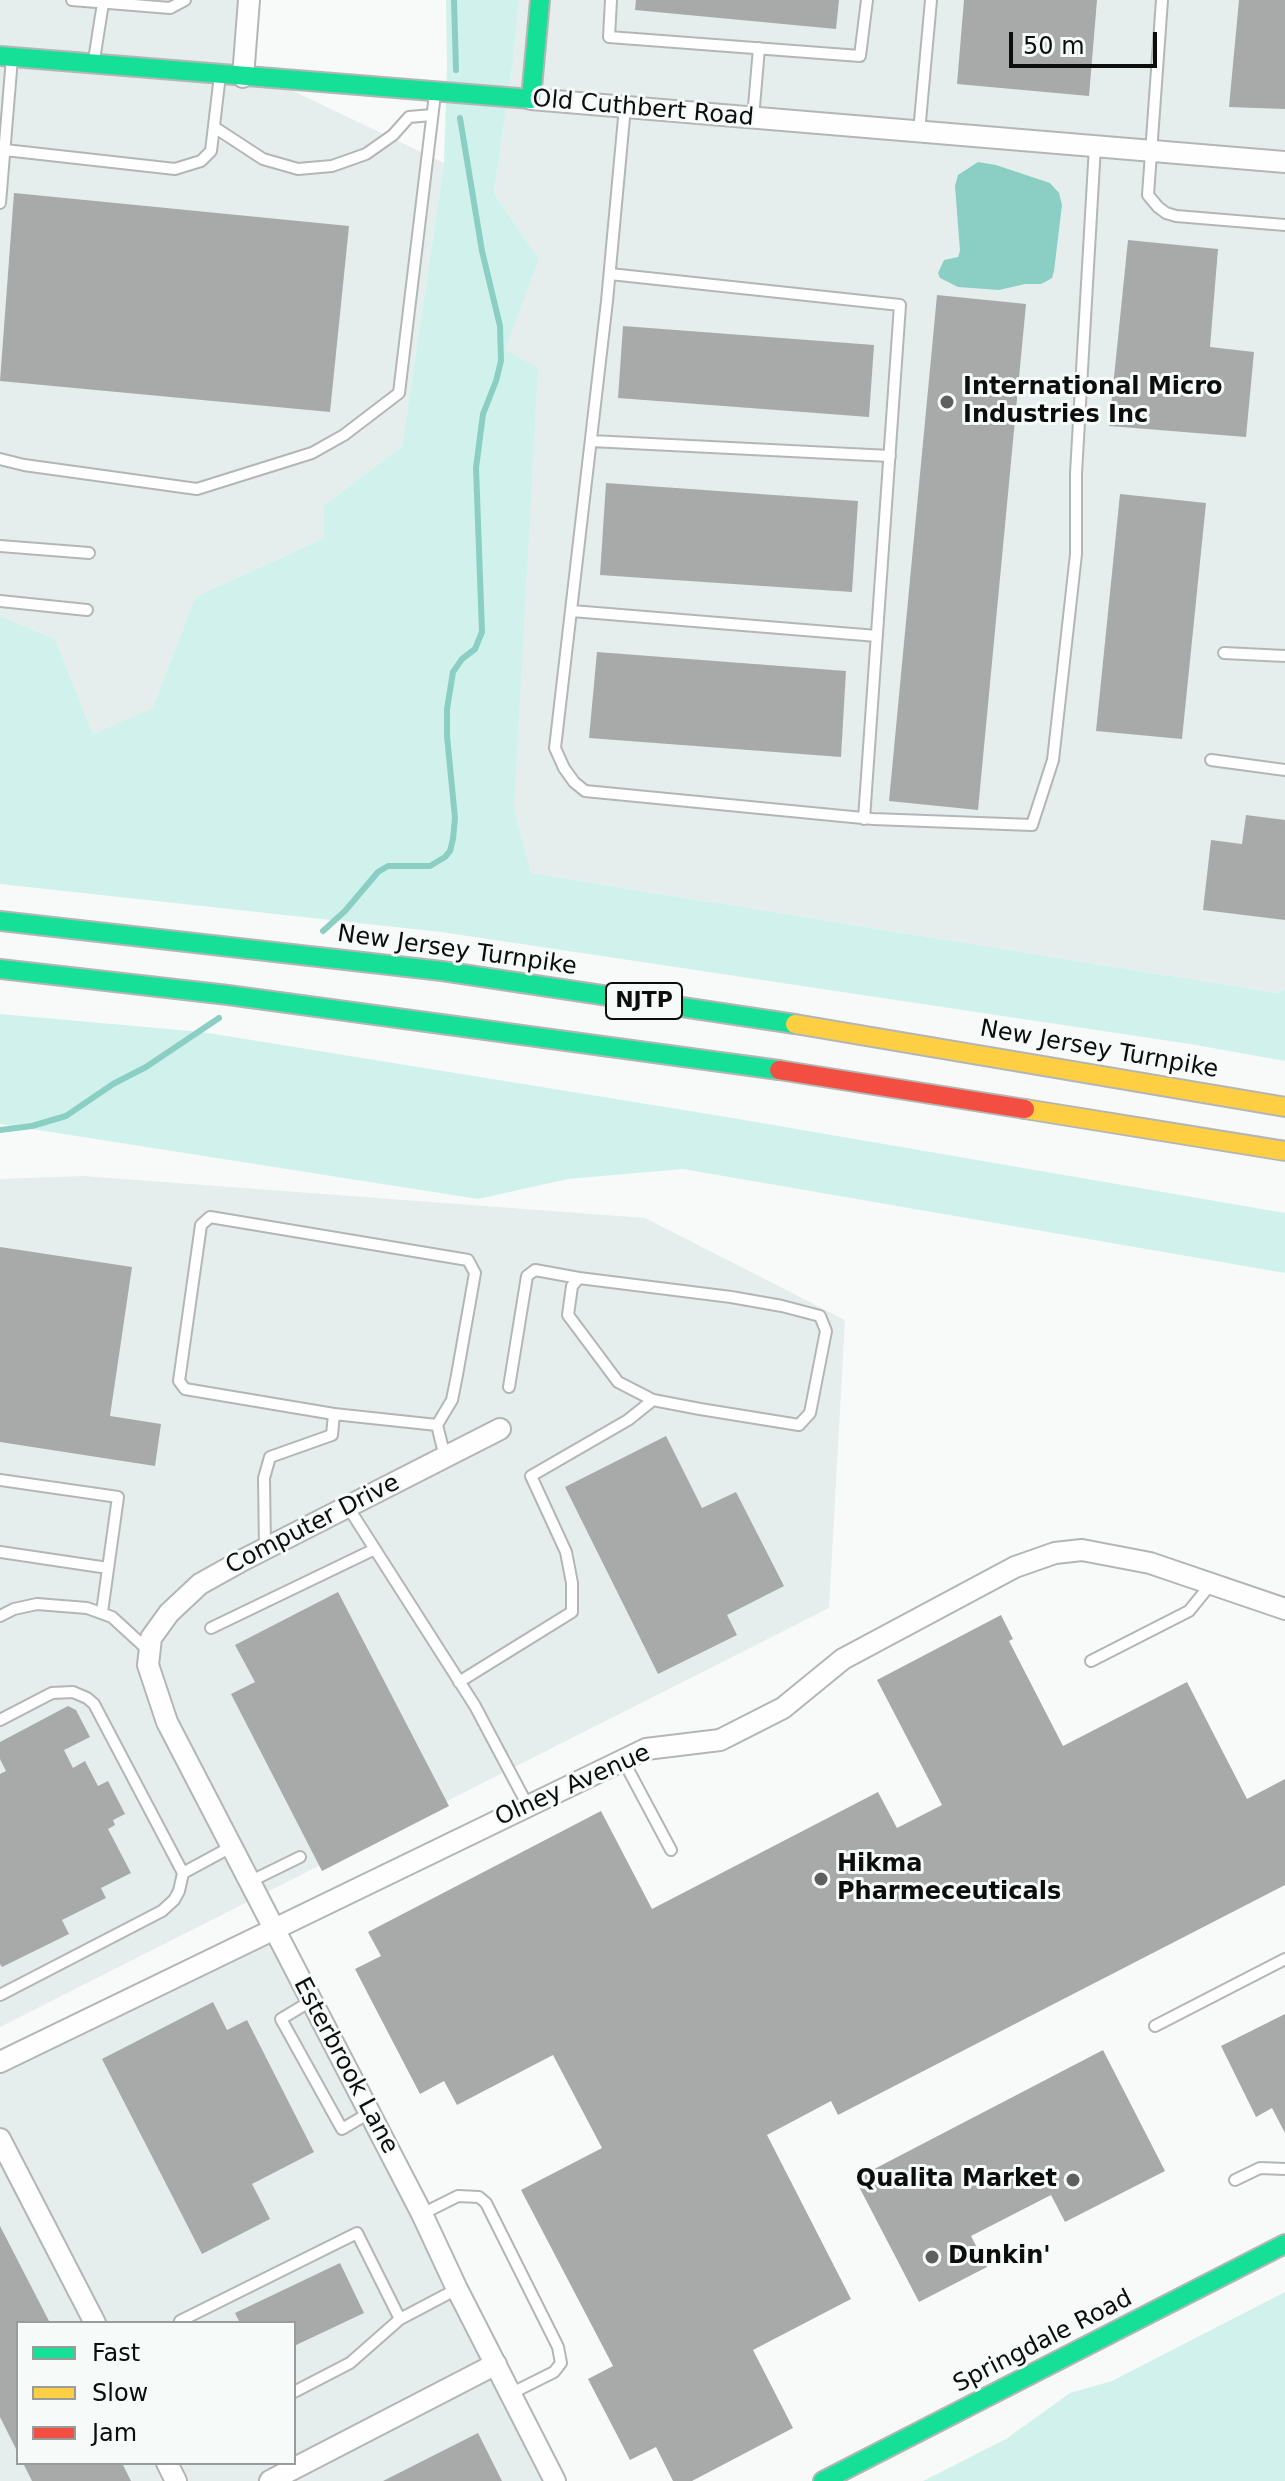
<!DOCTYPE html>
<html>
<head>
<meta charset="utf-8">
<style>
  body { margin:0 }
  #map { position:relative; width:1285px; height:2481px; overflow:hidden; background:#f7faf9; font-family:"DejaVu Sans",sans-serif }
  canvas { display:block }
  .legend { position:absolute; left:16px; top:2321px; width:280px; height:144px; box-sizing:border-box; background:#f6fbfa; border:2px solid #989c9b; margin:0; padding:10px 14px; list-style:none; font-size:24px; color:#0c0d0d }
  .legend li { display:flex; align-items:center; gap:16px; height:40px }
  .legend b { width:40px; border:2px solid #989c9b }
  .scale { position:absolute; left:1009px; top:32px; width:148px; height:36px; box-sizing:border-box; border:4px solid #0c0d0d; border-top:0; padding-left:10px; font-size:24px; line-height:28px; white-space:nowrap; color:#0c0d0d; -webkit-text-stroke:6px #f6fbfa; paint-order:stroke }
</style>
</head>
<body>
<div id="map">
<canvas width="1285" height="2481"></canvas>
<ul class="legend">
<li><b style="height:10px;background:#16e098"></b>Fast</li>
<li><b style="height:10px;background:#ffcf43"></b>Slow</li>
<li><b style="height:10px;background:#f24e42"></b>Jam</li>
</ul>
<div class="scale">50 m</div>
</div>
<script>
const ctx = document.querySelector('canvas').getContext('2d');
ctx.lineJoin = 'round';
function fill(path, color) {
  ctx.fillStyle = color;
  ctx.fill(path, 'evenodd');
}
function toPath(rows) {
  const path = new Path2D();
  for (const r of rows) {
    path.moveTo(r[0], r[1]);
    for (let i = 2; i < r.length; i += 2) path.lineTo(r[i], r[i + 1]);
  }
  return path;
}
function strokePath(path, color, width, dash) {
  ctx.strokeStyle = color;
  ctx.lineWidth = width;
  ctx.lineCap = dash ? 'butt' : 'round';
  ctx.setLineDash(dash || []);
  ctx.stroke(path);
}
function drawText(font, color, halo, rows, align = 'center') {
  ctx.font = font + ' "DejaVu Sans",sans-serif';
  ctx.lineWidth = 6;
  ctx.setLineDash([]);
  ctx.textBaseline = 'middle';
  ctx.strokeStyle = halo;
  ctx.fillStyle = color;
  for (const [text, x, y, turn = 0] of rows) {
    ctx.save();
    ctx.translate(x, y);
    ctx.rotate((+turn || 0) * Math.PI / 180);
    ctx.textAlign = isNaN(turn) ? turn : align;
    if (halo) ctx.strokeText(text, 0, 0);
    ctx.fillText(text, 0, 0);
    ctx.restore();
  }
}
fill(toPath([
  [0,0,249,0,243,67,444,163,402,446,323,506,324,538,195,597,153,709,93,734,55,639,0,616],
  [519,0,1285,0,1285,989,1277,993,531,873,514,808,504,350,539,259,494,193,513,61],
  [83,1176,645,1218,845,1320,829,1608,0,2027,0,1179],
  [273,1929,556,2481,0,2481,0,2067],
  [18,2323,294,2323,294,2463,18,2463]
]), '#e5eeec');
fill(toPath([
  [446,0,519,0,513,61,494,193,539,259,505,350,538,368,514,808,531,873,1277,993,1285,989,1285,1061,1190,1044,441,932,0,884,0,616,55,639,93,734,153,708,195,597,324,538,323,506,402,446,444,163,447,67],
  [0,1014,202,1032,727,1117,1285,1213,1285,1273,683,1169,568,1179,478,1199,0,1124],
  [1285,2292,1285,2481,923,2481,1006,2439,1070,2393,1112,2381]
]), '#d1f2ec');
fill(toPath([
  [978,162,996,165,1050,183,1059,193,1062,205,1054,271,1052,278,1047,281,1041,284,1025,284,999,290,958,287,940,278,938,273,944,260,958,257,960,251,955,186,958,175]
]), '#8bcfc4');
strokePath(toPath([
  [454,0,456,70],
  [323,931,345,911,378,872,388,866,430,866,445,857,450,851,453,839,455,818,447,736,447,709,453,672,462,659,475,649,482,632,476,468,483,414,496,381,501,361,500,326,482,251,460,118],
  [0,1130,32,1126,66,1116,113,1084,146,1067,219,1018]
]), '#8bcfc4', 6);
fill(toPath([
  [636,0,839,0,836,29,635,10],
  [964,0,1097,0,1089,96,957,84],
  [1239,0,1285,0,1285,109,1229,107],
  [14,193,349,226,330,412,0,381],
  [1128,240,1218,249,1210,347,1254,352,1246,437,1109,426],
  [937,295,1026,304,978,810,889,801],
  [623,326,874,345,869,417,618,398],
  [606,483,858,501,852,592,600,575],
  [1120,494,1206,503,1182,739,1096,731],
  [597,652,846,671,841,757,589,738],
  [1246,815,1285,820,1285,920,1203,910,1211,840,1242,844],
  [0,1247,132,1267,110,1416,161,1424,155,1466,0,1442],
  [666,1436,702,1508,736,1492,784,1586,727,1615,737,1635,658,1674,565,1487],
  [338,1592,449,1806,322,1871,231,1694,255,1682,235,1645],
  [1001,1615,1013,1639,1009,1641,1063,1746,1187,1682,1247,1799,1285,1779,1285,1885,838,2115,831,2101,767,2135,851,2299,753,2350,793,2428,692,2481,673,2481,656,2447,630,2460,588,2379,613,2366,521,2190,602,2148,553,2055,457,2105,444,2081,420,2094,355,1969,381,1956,368,1932,601,1811,652,1909,878,1792,897,1828,942,1805,877,1680],
  [68,1706,76,1710,90,1737,64,1750,73,1768,85,1761,98,1786,108,1781,125,1814,113,1820,115,1825,108,1829,131,1873,101,1888,106,1898,62,1920,69,1934,2,1967,0,1964,0,1774,6,1771,0,1759,0,1742],
  [213,2002,227,2030,247,2020,314,2152,252,2184,270,2219,202,2254,102,2059],
  [1285,2014,1285,2133,1272,2108,1256,2117,1221,2046],
  [1103,2050,1165,2171,1065,2222,1051,2195,971,2236,987,2267,919,2302,855,2179],
  [0,2226,50,2323,18,2323,18,2453,0,2417],
  [340,2263,364,2313,294,2346,294,2323,240,2323,235,2313],
  [478,2433,502,2481,383,2481],
  [23,2463,122,2463,131,2481,32,2481]
]), '#a8aaa9');
const lane = toPath([
  [72,0,170,8,185,0],
  [611,0,609,37,860,56,867,0],
  [1162,0,1148,195,1158,207,1166,213,1176,216,1285,225],
  [94,60,103,3],
  [625,107,607,301,555,748,564,768,574,782,585,791,873,819,1032,825,1053,760,1076,554,1076,473,1095,146],
  [753,118,759,48],
  [214,127,263,159,298,169,332,166,366,154,393,135,409,117,432,115],
  [919,132,931,0],
  [5,150,175,169,201,161,211,151,220,75],
  [0,203,12,58],
  [610,274,900,305,864,819],
  [591,441,890,456],
  [0,459,24,465,197,489,312,453,344,435,399,393,435,94],
  [0,546,89,553],
  [0,601,87,610],
  [572,611,877,636],
  [1224,653,1285,656],
  [1211,760,1285,770],
  [579,1278,731,1297,782,1306,820,1316,826,1331,810,1413,799,1425,700,1409,653,1400,618,1382,568,1315,572,1286,579,1278],
  [509,1387,527,1276,535,1270,579,1278],
  [334,1414,437,1425],
  [0,1480,118,1497,102,1612],
  [348,1507,475,1706,528,1806],
  [265,1549,264,1478,270,1457,332,1435,334,1414,185,1389,179,1381,201,1225,210,1217,468,1260,475,1273,457,1375,452,1400,437,1425,445,1457],
  [0,1552,108,1568],
  [0,1616,14,1609,37,1604,87,1608,112,1617,149,1651],
  [211,1628,375,1549],
  [1091,1661,1189,1611,1211,1584],
  [459,1682,572,1612,572,1583,566,1552,531,1476,628,1420,653,1400],
  [0,1720,52,1693,73,1692,87,1698,94,1704,183,1873,179,1891,174,1900,162,1911,0,1995],
  [623,1760,671,1850],
  [183,1873,231,1847],
  [249,1882,300,1857],
  [311,2001,281,2019,342,2129,369,2113],
  [1155,2026,1285,1959],
  [1235,2180,1260,2168,1285,2169],
  [422,2214,458,2196,479,2197,486,2203,558,2347,561,2363,554,2372,510,2394],
  [180,2321,357,2233,400,2319,457,2289],
  [294,2392,350,2363,400,2319]
]);
const street = toPath([
  [243,77,249,0],
  [531,99,1285,162],
  [500,1429,243,1560,200,1584,169,1613,151,1638,148,1665,167,1722,422,2214,457,2289,555,2481],
  [0,2062,646,1749,720,1740,783,1708,843,1659,1015,1567,1055,1553,1082,1550,1150,1563,1285,1609],
  [0,2139,95,2323],
  [167,2463,176,2481],
  [270,2481,496,2364]
]);
const fast = toPath([
  [0,56,531,99,540,0],
  [0,921,442,971,795,1024],
  [0,969,228,995,779,1070],
  [823,2481,1285,2244]
]);
const slow = toPath([
  [795,1024,1285,1107],
  [1025,1109,1285,1151]
]);
const jam = toPath([
  [779,1070,1025,1109]
]);
strokePath(lane, '#b4b6b6', 14);
strokePath(street, '#b4b6b6', 24);
strokePath(fast, '#b4b6b6', 22);
strokePath(slow, '#b4b6b6', 22);
strokePath(jam, '#b4b6b6', 22);
strokePath(lane, '#fefefe', 10);
strokePath(street, '#fefefe', 20);
strokePath(fast, '#16e098', 18);
strokePath(slow, '#ffcf43', 18);
strokePath(jam, '#f24e42', 18);
for (const [x, y, r, color] of [
  [947,402,8,"#5e6060"],
  [821,1879,8,"#5e6060"],
  [1073,2180,8,"#5e6060"],
  [932,2257,8,"#5e6060"]
]) {
  const dot = new Path2D();
  dot.arc(x, y, r, 0, 2 * Math.PI);
  ctx.fillStyle = color;
  ctx.fill(dot);
  strokePath(dot, '#f6fbfa', 3);
}
for (const [x, y, w] of [
  [644,1001,76]
]) {
  const box = new Path2D();
  box.roundRect(x - w / 2, y - 18, w, 36, 6);
  ctx.fillStyle = '#f6fbfa';
  ctx.fill(box);
  strokePath(box, '#0c0d0d', 2);
}
drawText('bold 22px', '#0c0d0d', null, [
  ["NJTP",644,1001]
]);
drawText('24px', '#0c0d0d', '#f6fbfa', [
  ["Old Cuthbert Road",643,109,5],
  ["New Jersey Turnpike",457,951,8],
  ["New Jersey Turnpike",1099,1050,10],
  ["Computer Drive",313,1525,-27],
  ["Olney Avenue",573,1786,-24],
  ["Esterbrook Lane",345,2066,62],
  ["Springdale Road",1043,2342,-27]
]);
drawText('bold 24px', '#0c0d0d', '#f6fbfa', [
  ["International Micro",963,388],
  ["Industries Inc",963,416],
  ["Hikma",837,1865],
  ["Pharmeceuticals",837,1893],
  ["Qualita Market",1057,2180,"right"],
  ["Dunkin'",948,2257]
], 'left');
</script>
</body>
</html>
